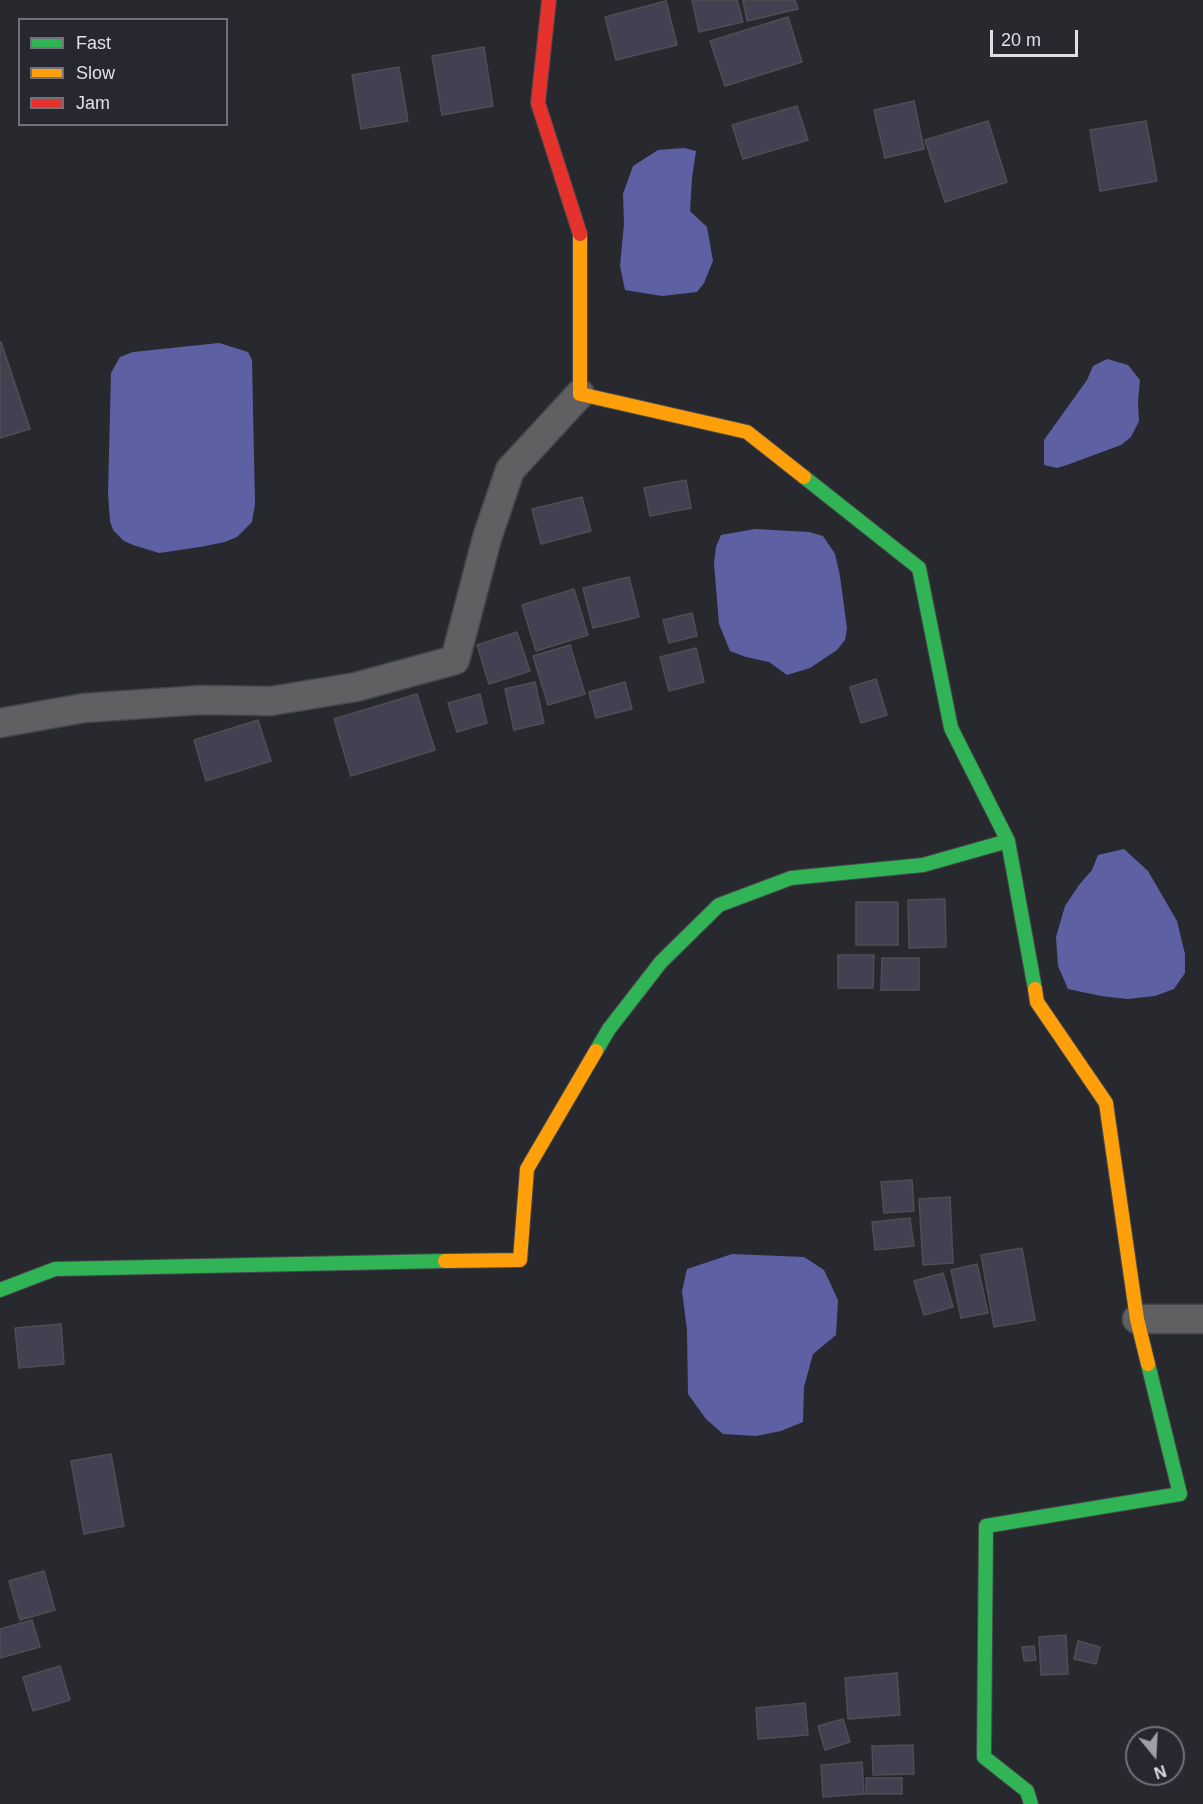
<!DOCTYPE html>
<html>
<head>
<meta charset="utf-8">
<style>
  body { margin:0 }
  #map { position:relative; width:1203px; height:1804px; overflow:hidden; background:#28292e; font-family:Helvetica,sans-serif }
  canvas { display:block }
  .legend { position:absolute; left:18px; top:18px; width:210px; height:108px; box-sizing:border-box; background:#262730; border:2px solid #707179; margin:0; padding:8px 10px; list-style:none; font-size:18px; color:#dfe0e6 }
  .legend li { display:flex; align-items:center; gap:12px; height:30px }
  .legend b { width:30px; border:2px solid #707179 }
  .north { position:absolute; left:1125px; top:1726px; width:60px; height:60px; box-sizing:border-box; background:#262730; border:2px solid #707179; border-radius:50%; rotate:162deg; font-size:16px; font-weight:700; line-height:24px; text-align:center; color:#dfe0e6 }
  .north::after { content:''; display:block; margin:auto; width:21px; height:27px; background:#9fa0a6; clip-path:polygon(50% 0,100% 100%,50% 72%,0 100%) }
  .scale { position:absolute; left:990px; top:30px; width:88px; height:27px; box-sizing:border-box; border:3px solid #dfe0e6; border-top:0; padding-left:8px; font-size:18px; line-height:21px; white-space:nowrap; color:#dfe0e6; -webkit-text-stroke:4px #262730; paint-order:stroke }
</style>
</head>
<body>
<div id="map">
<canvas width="1203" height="1804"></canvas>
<ul class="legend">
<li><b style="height:8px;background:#30b455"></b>Fast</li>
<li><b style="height:8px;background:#ff9f0a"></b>Slow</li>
<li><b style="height:8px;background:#e5322d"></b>Jam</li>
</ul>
<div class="north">N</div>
<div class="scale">20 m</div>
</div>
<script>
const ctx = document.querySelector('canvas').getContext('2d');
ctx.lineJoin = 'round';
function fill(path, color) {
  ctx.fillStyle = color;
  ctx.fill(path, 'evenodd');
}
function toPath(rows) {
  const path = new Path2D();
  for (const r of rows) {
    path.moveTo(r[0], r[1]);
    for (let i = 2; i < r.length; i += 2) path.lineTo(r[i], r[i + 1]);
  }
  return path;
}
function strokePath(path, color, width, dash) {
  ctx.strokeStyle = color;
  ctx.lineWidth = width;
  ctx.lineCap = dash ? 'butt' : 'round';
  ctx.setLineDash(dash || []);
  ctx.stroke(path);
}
fill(toPath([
  [684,148,696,151,692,178,690,211,707,227,713,261,704,283,697,292,662,296,625,290,620,266,624,224,623,194,633,166,658,150],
  [219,343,248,352,252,360,255,504,252,522,237,537,225,542,200,547,159,553,133,545,124,541,113,530,110,521,108,494,111,373,120,357,133,352],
  [1107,359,1128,365,1140,380,1138,402,1139,421,1131,437,1121,445,1067,465,1057,468,1044,465,1044,440,1087,380,1093,366],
  [755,529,809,532,823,536,835,554,840,576,847,629,845,640,837,650,810,668,787,675,769,662,746,657,730,651,719,624,714,563,716,547,721,535],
  [1124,849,1148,871,1177,921,1185,954,1185,973,1174,989,1155,996,1127,999,1101,996,1068,989,1058,966,1056,937,1065,906,1079,885,1092,870,1098,855],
  [732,1254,804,1257,824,1270,838,1300,836,1335,813,1354,804,1387,803,1422,781,1431,756,1436,723,1434,706,1419,688,1394,687,1330,682,1291,687,1269]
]), '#5e60a4');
const building = toPath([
  [692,0,737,0,743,22,699,32,692,0],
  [743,0,795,0,798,9,747,21,743,0],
  [666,1,677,45,616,60,605,17,666,1],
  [788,17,802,62,725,86,710,41,788,17],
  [484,47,493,106,442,115,432,56,484,47],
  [399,67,408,121,361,129,352,75,399,67],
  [914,101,924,149,885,158,874,110,914,101],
  [797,106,808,140,743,159,732,125,797,106],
  [988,121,1007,182,945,202,925,140,988,121],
  [1146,121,1157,181,1100,191,1090,130,1146,121],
  [1,342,30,429,0,438,0,343,1,342],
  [686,480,691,508,650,516,644,488,686,480],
  [582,497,591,531,541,544,532,509,582,497],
  [629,577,639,617,593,628,583,588,629,577],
  [574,589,588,635,536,651,522,605,574,589],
  [692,613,697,636,669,643,663,620,692,613],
  [517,632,530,671,489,684,477,645,517,632],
  [570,645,585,694,548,705,533,656,570,645],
  [696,648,704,682,669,691,660,657,696,648],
  [876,679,887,715,861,723,850,687,876,679],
  [535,682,544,723,514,730,505,689,535,682],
  [625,682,632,709,596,718,589,692,625,682],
  [417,694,435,750,351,776,334,719,417,694],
  [480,694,487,723,457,732,448,703,480,694],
  [258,720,271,761,206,781,194,740,258,720],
  [945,899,946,947,909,948,908,900,945,899],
  [856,902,898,902,898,945,856,945,856,902],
  [838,955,874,955,873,988,838,988,838,955],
  [882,958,919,958,919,990,881,990,882,958],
  [912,1180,914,1211,884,1213,881,1182,912,1180],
  [950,1197,953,1263,923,1265,919,1199,950,1197],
  [910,1218,914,1246,875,1250,872,1222,910,1218],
  [1022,1248,1035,1320,994,1327,981,1255,1022,1248],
  [977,1264,988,1313,961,1318,951,1270,977,1264],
  [943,1273,953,1307,924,1315,914,1281,943,1273],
  [61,1324,64,1364,19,1368,15,1328,61,1324],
  [111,1454,124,1526,84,1534,71,1461,111,1454],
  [44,1571,55,1610,20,1620,9,1581,44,1571],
  [32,1620,40,1647,0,1658,0,1629,32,1620],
  [1066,1635,1068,1674,1041,1675,1039,1637,1066,1635],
  [1078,1641,1100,1647,1096,1664,1074,1659,1078,1641],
  [1034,1646,1036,1660,1024,1661,1022,1647,1034,1646],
  [60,1666,70,1700,33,1711,23,1677,60,1666],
  [897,1673,900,1715,848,1719,845,1678,897,1673],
  [805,1703,808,1735,758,1739,756,1708,805,1703],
  [843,1719,850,1742,825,1750,818,1726,843,1719],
  [913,1745,914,1774,873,1775,872,1746,913,1745],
  [862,1762,864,1794,823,1797,821,1765,862,1762],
  [866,1778,902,1778,902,1794,866,1794,866,1778]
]);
fill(building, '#414151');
strokePath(building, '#4e4f53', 1.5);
const street = toPath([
  [0,723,84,708,201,700,271,701,356,687,455,660,487,538,510,470,580,394],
  [1137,1319,1203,1319]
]);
const fast = toPath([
  [804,477,919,568,951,728,1008,841,1035,989],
  [596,1051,609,1029,661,962,719,905,791,878,923,865,1008,841],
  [0,1290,55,1269,445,1261],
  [1031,1804,1027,1791,984,1757,986,1526,1180,1494,1148,1364]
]);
const slow = toPath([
  [580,234,580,394,747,432,804,477],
  [1035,989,1037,1002,1106,1103,1137,1319,1148,1364],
  [445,1261,520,1260,527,1169,596,1051]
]);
const jam = toPath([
  [549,0,538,103,580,234]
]);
strokePath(street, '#46474b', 31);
strokePath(fast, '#46474b', 16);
strokePath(slow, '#46474b', 16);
strokePath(jam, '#46474b', 16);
strokePath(street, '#606063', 28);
strokePath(fast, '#30b455', 14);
strokePath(slow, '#ff9f0a', 14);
strokePath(jam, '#e5322d', 14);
</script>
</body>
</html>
